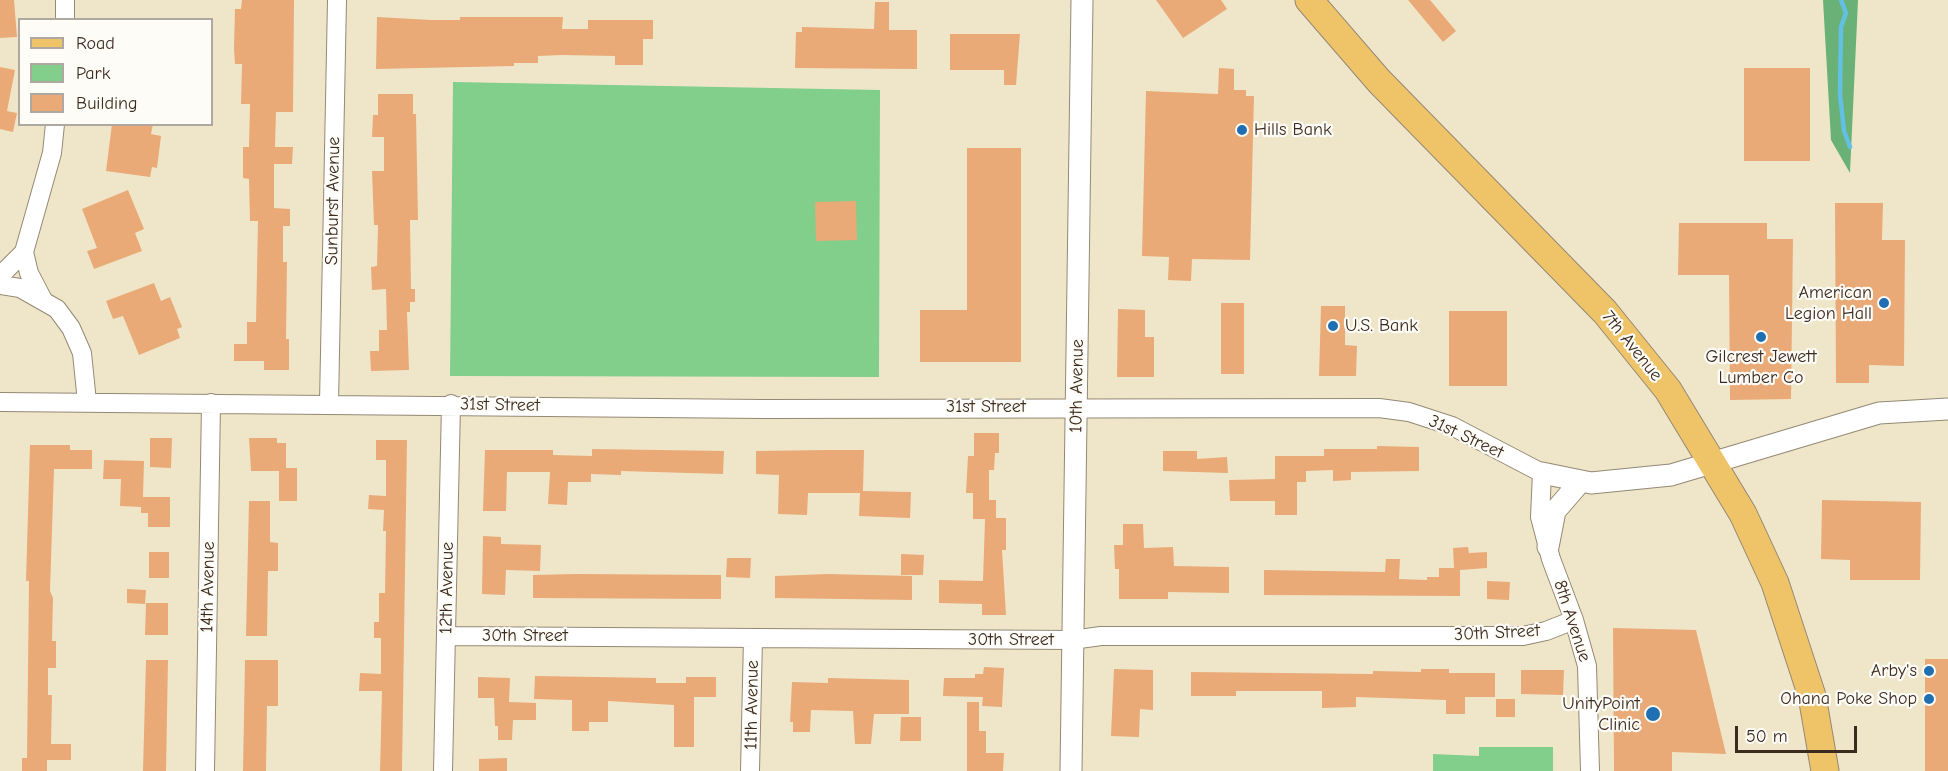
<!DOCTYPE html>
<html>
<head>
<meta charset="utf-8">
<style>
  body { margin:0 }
  #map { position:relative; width:1948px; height:771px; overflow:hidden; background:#efe6ca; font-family:"Comic Neue",sans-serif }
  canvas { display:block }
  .legend { position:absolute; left:18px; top:18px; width:195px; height:108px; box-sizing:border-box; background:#fdfcf7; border:2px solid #afa8a0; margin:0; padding:8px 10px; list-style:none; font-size:18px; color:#3b2a1e }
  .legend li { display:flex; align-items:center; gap:12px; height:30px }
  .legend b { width:30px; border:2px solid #afa8a0 }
  .scale { position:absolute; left:1735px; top:726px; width:122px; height:27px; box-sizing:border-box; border:3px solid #3b2a1e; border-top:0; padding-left:8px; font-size:18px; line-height:21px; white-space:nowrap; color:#3b2a1e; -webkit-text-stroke:4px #fdfcf7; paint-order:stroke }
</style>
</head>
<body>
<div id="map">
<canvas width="1948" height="771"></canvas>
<ul class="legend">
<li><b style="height:8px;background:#efc469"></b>Road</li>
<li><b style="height:16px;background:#82ce8b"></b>Park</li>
<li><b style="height:16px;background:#e9aa77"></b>Building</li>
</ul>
<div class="scale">50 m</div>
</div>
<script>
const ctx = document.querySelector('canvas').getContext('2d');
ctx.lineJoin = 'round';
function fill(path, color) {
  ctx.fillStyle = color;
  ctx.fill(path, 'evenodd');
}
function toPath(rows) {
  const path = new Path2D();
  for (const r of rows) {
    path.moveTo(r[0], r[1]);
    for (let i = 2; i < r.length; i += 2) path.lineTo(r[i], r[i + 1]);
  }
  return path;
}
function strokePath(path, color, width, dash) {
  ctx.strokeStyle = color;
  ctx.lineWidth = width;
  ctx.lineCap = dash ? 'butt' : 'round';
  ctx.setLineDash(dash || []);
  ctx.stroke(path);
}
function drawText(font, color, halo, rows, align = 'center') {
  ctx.font = font + ' "Comic Neue",sans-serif';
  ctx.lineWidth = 4.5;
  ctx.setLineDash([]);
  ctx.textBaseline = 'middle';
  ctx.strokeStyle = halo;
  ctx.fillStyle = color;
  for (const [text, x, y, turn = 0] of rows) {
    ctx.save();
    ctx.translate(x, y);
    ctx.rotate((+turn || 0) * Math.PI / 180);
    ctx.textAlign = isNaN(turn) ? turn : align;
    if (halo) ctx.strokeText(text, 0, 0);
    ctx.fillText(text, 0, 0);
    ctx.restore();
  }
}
fill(toPath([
  [453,82,880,90,879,377,450,376],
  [1479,747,1553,747,1553,771,1433,771,1433,754,1479,756]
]), '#82ce8b');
fill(toPath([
  [1823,0,1858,0,1850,173,1831,140]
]), '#69b177');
strokePath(toPath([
  [1841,0,1846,13,1841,27,1840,95,1844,131,1850,147]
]), '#64c0e2', 4.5);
fill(toPath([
  [0,0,14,0,17,37,0,38],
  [242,0,294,0,293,112,276,112,275,147,293,147,292,164,274,164,274,208,290,209,290,226,283,226,283,262,287,262,286,339,289,339,289,370,264,370,264,361,234,361,234,344,247,344,247,322,256,322,258,221,250,221,249,179,243,178,243,147,249,147,250,104,241,104,242,64,235,64,234,48,235,9,241,9],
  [1156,0,1221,0,1227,9,1183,38],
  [1408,0,1430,0,1456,31,1443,42],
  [875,2,889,2,889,30,917,30,917,69,795,68,796,32,802,32,802,27,874,29],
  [377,17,431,20,460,20,460,17,563,17,562,29,588,29,588,20,653,20,653,39,643,39,643,65,615,65,615,56,562,55,538,56,538,63,514,63,514,66,376,69],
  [950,34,1020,34,1016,85,1004,85,1004,70,950,70],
  [0,67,15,70,7,111,17,113,13,132,0,129],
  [1219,68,1234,69,1234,90,1246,90,1246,96,1254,96,1250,260,1192,259,1191,281,1168,280,1169,257,1142,256,1146,91,1218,94],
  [1744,68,1810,68,1810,161,1744,161],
  [378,94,413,94,413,114,416,114,418,220,410,220,411,289,415,289,415,302,410,302,410,312,407,312,409,370,371,371,370,351,379,351,379,330,387,330,386,289,372,290,371,267,377,266,378,225,374,225,372,171,384,171,384,137,372,137,373,115,378,115],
  [112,124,153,124,151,134,161,136,157,168,152,167,150,177,106,171],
  [967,148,1021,148,1021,362,920,362,920,310,967,310],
  [128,190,144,229,135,233,142,251,94,269,87,251,97,248,82,209],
  [856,201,857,240,816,241,815,202],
  [1835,203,1883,203,1882,240,1905,240,1904,366,1869,365,1869,383,1836,383],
  [1679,223,1767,223,1767,239,1793,239,1791,399,1730,400,1729,275,1678,275],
  [154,283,161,301,170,297,182,327,177,329,180,338,139,355,123,316,113,319,106,301],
  [1221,303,1244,303,1244,374,1221,374],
  [1321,306,1345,306,1345,345,1357,346,1356,376,1319,376],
  [1118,309,1145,310,1145,337,1154,337,1154,377,1117,377],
  [1449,311,1507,311,1507,386,1449,386],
  [974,433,999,433,999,453,995,453,994,470,989,470,989,500,996,500,996,518,1006,518,1006,550,1002,550,1006,615,982,615,982,604,939,603,939,580,983,581,985,519,973,519,973,493,966,493,968,456,974,456],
  [150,438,172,438,171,468,150,467],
  [249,438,277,438,277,443,286,443,286,468,297,468,297,501,279,501,279,471,251,471],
  [376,440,407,440,402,771,380,771,382,691,359,691,360,673,381,674,381,638,374,638,374,622,379,622,379,593,385,593,386,531,383,531,384,510,368,509,369,495,386,496,386,460,376,460],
  [30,445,70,445,70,450,92,450,92,469,54,469,50,591,53,598,52,641,56,641,56,668,48,668,48,695,52,695,51,744,71,744,71,760,47,760,47,771,22,771,22,758,27,758,29,581,26,581],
  [1377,446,1419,447,1419,471,1351,472,1351,480,1333,481,1333,470,1306,471,1306,482,1297,482,1297,515,1275,515,1275,501,1230,501,1229,480,1275,479,1275,456,1324,456,1324,449,1377,449],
  [592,449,724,451,723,474,621,471,621,475,591,474,591,482,568,482,567,505,548,504,550,472,507,472,506,511,483,511,485,450,553,450,553,455,592,456],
  [827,450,864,450,863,491,911,492,910,518,859,516,860,493,808,493,807,515,778,514,779,475,756,474,756,451],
  [1163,451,1197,451,1197,459,1227,457,1228,473,1163,471],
  [104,460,144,461,143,497,170,497,170,527,148,527,148,513,141,513,141,507,120,506,121,479,103,479],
  [1822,500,1921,502,1920,580,1850,580,1850,560,1821,559],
  [249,501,270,501,270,542,278,543,278,571,268,571,267,636,246,636],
  [1123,524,1143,524,1144,548,1173,547,1174,566,1229,567,1229,593,1168,592,1168,599,1119,599,1119,569,1115,569,1114,545,1123,545],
  [483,536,501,537,501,544,541,545,540,571,506,570,505,595,482,594],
  [1468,547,1469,553,1487,552,1487,568,1460,570,1460,596,1264,595,1264,570,1385,572,1386,559,1400,559,1399,579,1427,580,1427,577,1439,577,1439,568,1454,568,1453,548],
  [149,552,169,552,169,578,149,578],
  [901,554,924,555,923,575,901,575],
  [727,558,751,558,750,578,726,577],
  [576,574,721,575,721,599,533,598,533,575],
  [828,574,912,576,912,600,775,598,775,576],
  [1487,581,1510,582,1509,600,1487,599],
  [127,589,146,590,145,604,127,603],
  [146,603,168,603,168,635,145,635],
  [1613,628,1696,630,1726,754,1672,752,1672,771,1614,771],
  [1925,659,1948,659,1948,771,1925,771],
  [146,660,168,660,166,771,143,771],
  [245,660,278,660,278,706,267,706,266,771,243,771],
  [984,667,1004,668,1002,707,982,706,983,697,943,696,944,678,975,678,975,674,983,674],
  [1114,669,1153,670,1153,710,1140,709,1139,737,1111,736],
  [1421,669,1449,669,1449,673,1495,673,1495,697,1465,697,1465,714,1446,714,1446,700,1356,697,1356,707,1322,708,1322,691,1236,691,1236,696,1191,696,1191,672,1373,674,1373,671,1421,672],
  [1521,670,1564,670,1563,695,1521,694],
  [535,676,656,678,656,683,686,683,686,677,716,677,716,697,694,697,694,747,674,747,674,705,608,701,608,722,589,722,589,731,572,731,572,700,534,699],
  [478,677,510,678,509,702,536,703,536,720,513,720,512,740,498,740,498,726,495,726,494,698,478,698],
  [828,678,909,680,909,714,874,714,871,744,855,744,853,711,811,710,810,732,793,732,793,722,790,722,792,682,828,683],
  [1496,699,1515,699,1515,717,1496,717],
  [967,702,979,702,979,731,986,731,986,753,1004,753,1003,771,967,771],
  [901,717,921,717,921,741,900,741],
  [507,758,507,771,479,771,479,759]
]), '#e9aa77');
const minor = toPath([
  [65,20,65,0],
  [24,252,29,273,43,300],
  [0,276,24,252,52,153,55,124],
  [0,285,20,288,57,309,71,328,82,353,87,402],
  [0,402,764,409,1379,408,1409,412,1452,426,1542,473,1540,517,1551,559,1574,620,1587,666,1590,771],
  [329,403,337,0],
  [446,636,1072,640,1101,636,1523,636,1546,631,1574,620],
  [205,771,211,403],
  [443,771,451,404],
  [750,771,753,638]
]);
const tertiary = toPath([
  [1542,473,1591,483,1671,475,1879,413,1948,409],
  [1548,547,1555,511,1581,481],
  [1071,771,1082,0]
]);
const primary = toPath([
  [1309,0,1379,81,1605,312,1668,390,1743,514,1775,583,1812,696,1825,771]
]);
strokePath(minor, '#958874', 20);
strokePath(tertiary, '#958874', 23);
strokePath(primary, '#958874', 29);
strokePath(minor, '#fff', 18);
strokePath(tertiary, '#fff', 21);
strokePath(primary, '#efc469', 27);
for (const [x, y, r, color] of [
  [1242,130,6,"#1f6fb2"],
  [1884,303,6,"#1f6fb2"],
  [1333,326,6,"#1f6fb2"],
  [1761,337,6,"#1f6fb2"],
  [1929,671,6,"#1f6fb2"],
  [1929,699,6,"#1f6fb2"],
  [1653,714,8,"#1f6fb2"]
]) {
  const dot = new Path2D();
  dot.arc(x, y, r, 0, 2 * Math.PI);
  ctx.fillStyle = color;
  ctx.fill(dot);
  strokePath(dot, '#fdfcf7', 2);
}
drawText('18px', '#3b2a1e', '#fdfcf7', [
  ["Hills Bank",1254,130,"left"],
  ["American",1872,293],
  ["Legion Hall",1872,314],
  ["U.S. Bank",1345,326,"left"],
  ["Gilcrest Jewett",1761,357,"center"],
  ["Lumber Co",1761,378,"center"],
  ["Arby's",1917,671],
  ["Ohana Poke Shop",1917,699],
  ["UnityPoint",1640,704],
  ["Clinic",1640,725]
], 'right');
drawText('18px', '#3b2a1e', '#fdfcf7', [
  ["Sunburst Avenue",333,201,-89],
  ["7th Avenue",1632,346,51],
  ["10th Avenue",1077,386,-89],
  ["31st Street",500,405,1],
  ["31st Street",986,407],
  ["31st Street",1466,437,25],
  ["14th Avenue",208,587,-89],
  ["12th Avenue",447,588,-89],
  ["8th Avenue",1572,621,72],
  ["30th Street",1497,633,-3],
  ["30th Street",525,636],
  ["30th Street",1011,640],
  ["11th Avenue",752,705,-89]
]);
</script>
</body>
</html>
